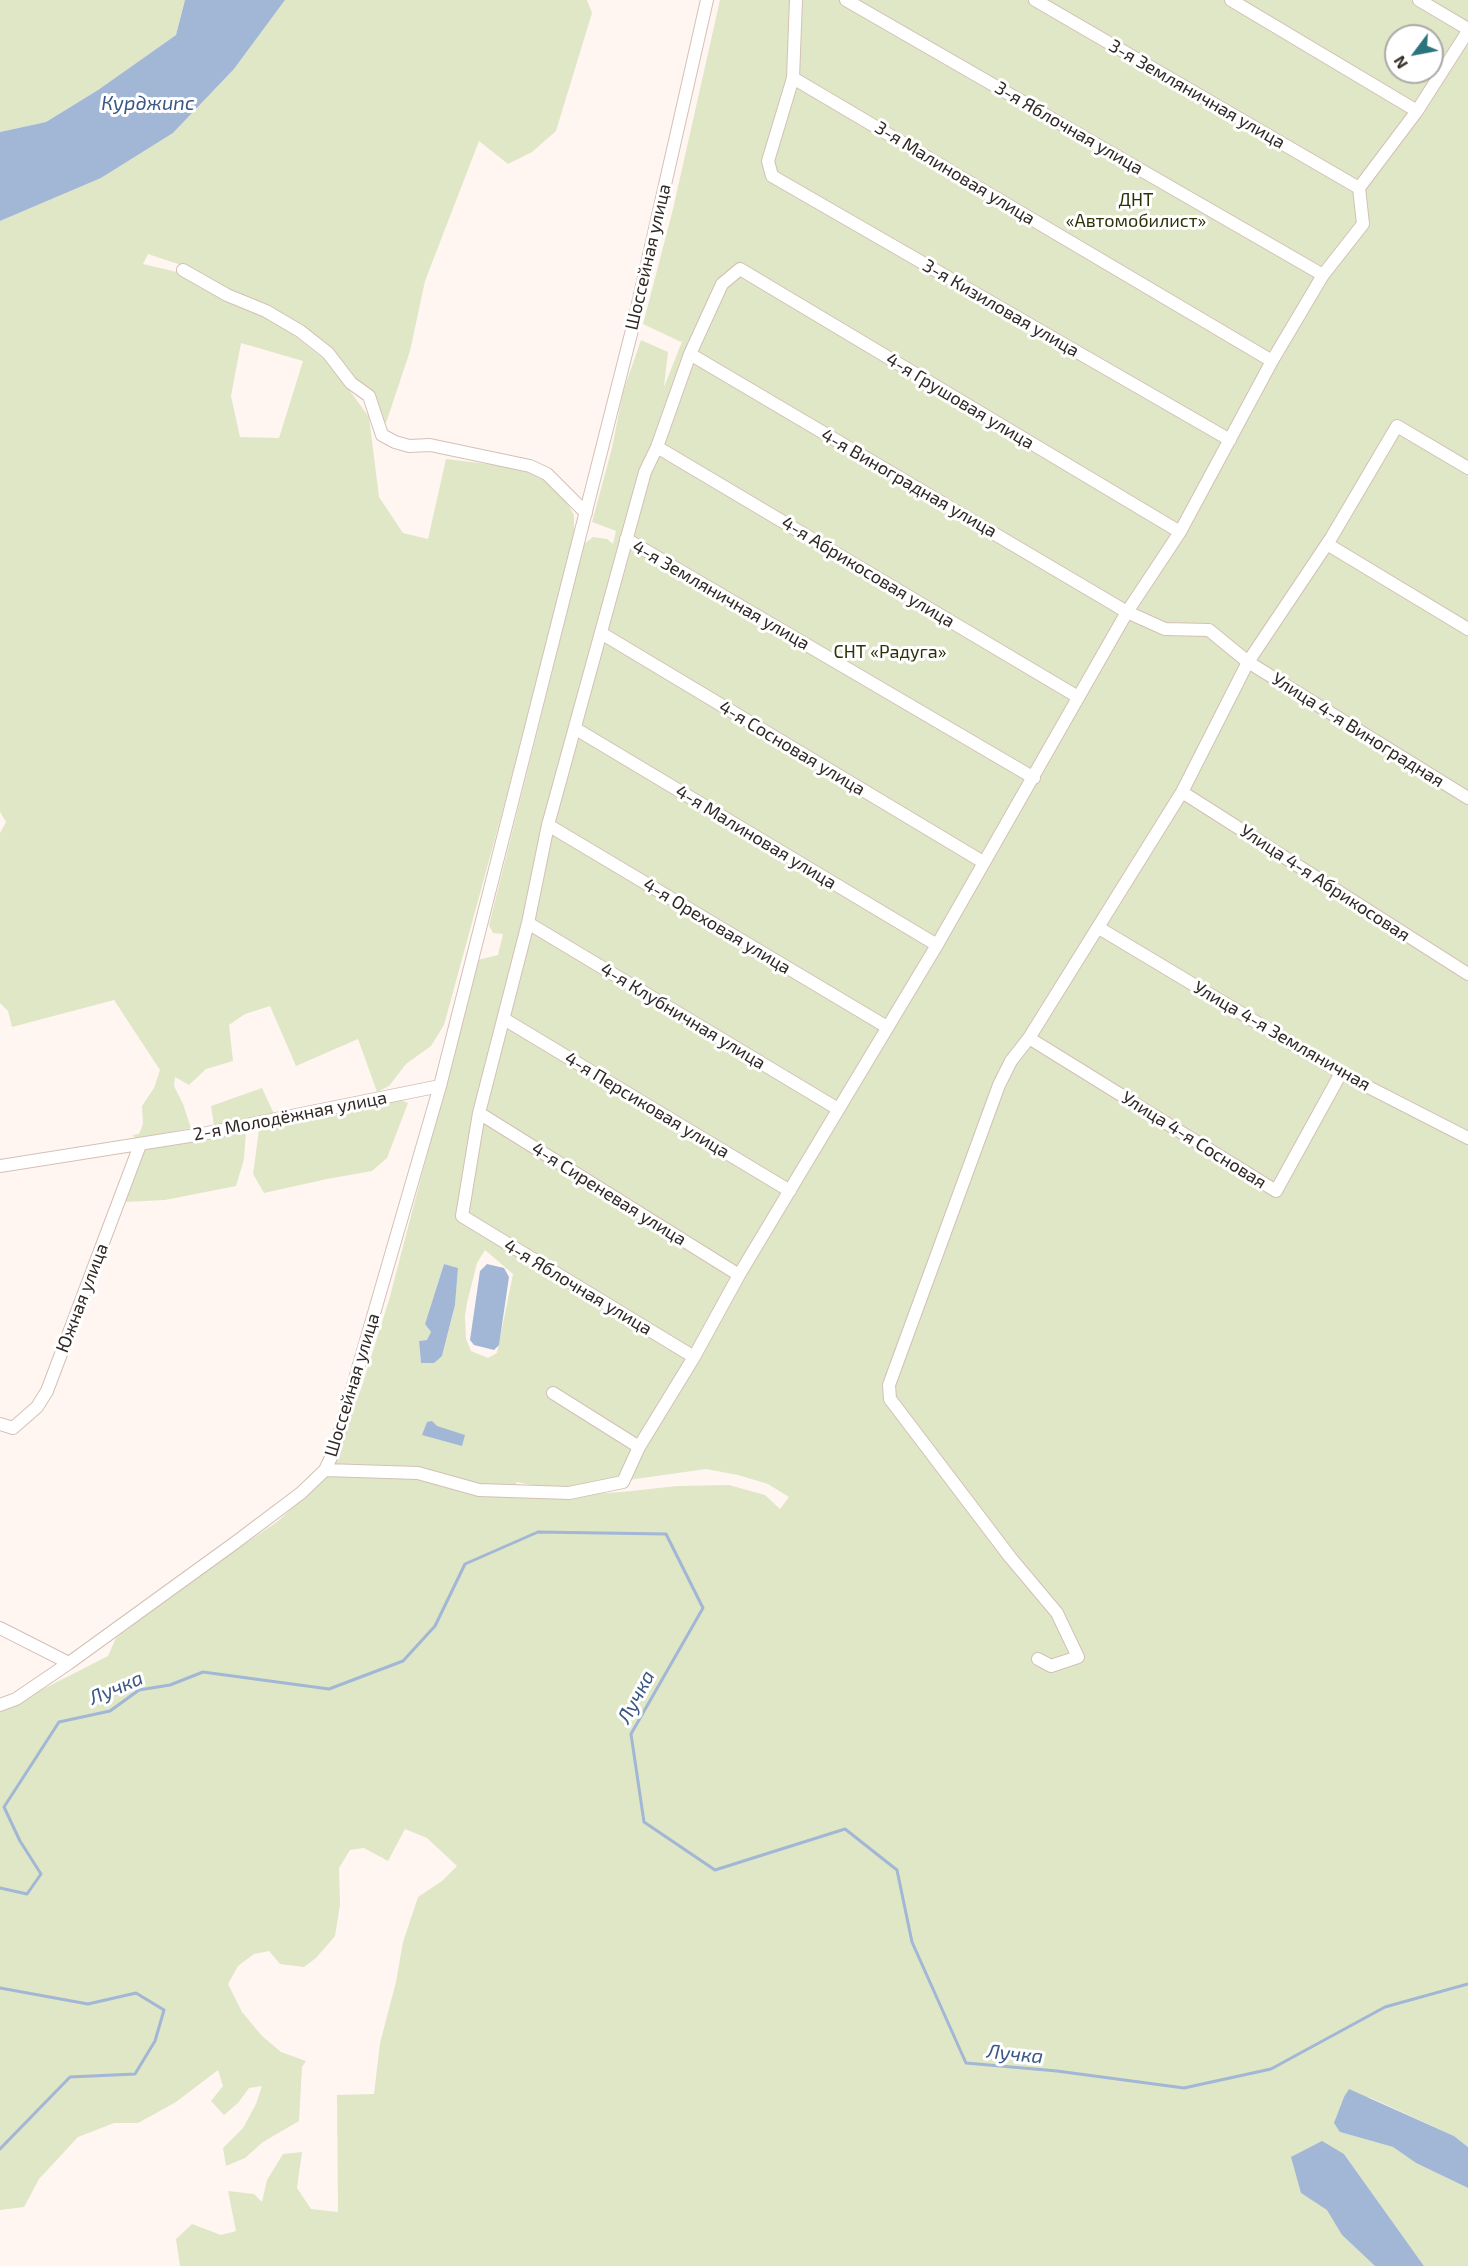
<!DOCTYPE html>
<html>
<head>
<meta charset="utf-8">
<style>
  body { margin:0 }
  #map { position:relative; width:1468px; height:2266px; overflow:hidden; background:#fff6f2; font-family:"Exo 2",sans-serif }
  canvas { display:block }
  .north { position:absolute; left:1384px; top:24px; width:60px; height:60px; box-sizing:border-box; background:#fff; border:2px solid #aca9a7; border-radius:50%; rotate:238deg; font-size:16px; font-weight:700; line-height:24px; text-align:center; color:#302824 }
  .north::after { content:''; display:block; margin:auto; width:21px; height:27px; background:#2b737d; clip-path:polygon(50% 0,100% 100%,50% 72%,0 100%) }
</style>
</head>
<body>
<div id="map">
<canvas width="1468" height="2266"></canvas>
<div class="north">N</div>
</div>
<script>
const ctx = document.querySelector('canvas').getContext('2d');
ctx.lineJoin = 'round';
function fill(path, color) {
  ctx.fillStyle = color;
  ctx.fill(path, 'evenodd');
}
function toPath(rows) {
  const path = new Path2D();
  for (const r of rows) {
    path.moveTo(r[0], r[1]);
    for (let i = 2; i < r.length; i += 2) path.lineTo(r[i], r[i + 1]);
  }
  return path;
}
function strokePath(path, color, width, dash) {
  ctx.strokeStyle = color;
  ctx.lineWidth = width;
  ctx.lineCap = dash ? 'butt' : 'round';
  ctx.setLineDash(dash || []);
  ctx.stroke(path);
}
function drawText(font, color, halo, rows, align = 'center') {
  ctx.font = font + ' "Exo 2",sans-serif';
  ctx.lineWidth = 6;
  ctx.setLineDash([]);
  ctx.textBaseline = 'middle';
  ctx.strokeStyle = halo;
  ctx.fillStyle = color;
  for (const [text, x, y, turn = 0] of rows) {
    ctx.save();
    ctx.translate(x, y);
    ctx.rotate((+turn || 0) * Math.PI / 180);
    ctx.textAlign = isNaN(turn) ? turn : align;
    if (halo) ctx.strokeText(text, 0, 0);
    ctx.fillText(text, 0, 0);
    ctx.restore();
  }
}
fill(toPath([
  [0,0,185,0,176,35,98,90,46,122,0,132],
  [285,0,587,0,592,13,556,131,532,152,508,164,479,141,425,281,410,351,386,423,379,418,353,377,334,353,193,269,148,254,143,264,177,272,248,308,290,332,330,364,369,417,379,497,403,533,428,539,446,459,520,468,546,480,564,498,574,515,574,534,505,802,444,1025,431,1046,406,1064,389,1086,377,1092,358,1039,296,1066,270,1006,245,1014,229,1025,233,1061,206,1069,189,1085,175,1077,174,1086,183,1104,191,1128,135,1139,133,1135,139,1134,143,1124,142,1106,154,1088,160,1070,114,1000,12,1027,8,1011,0,1003,0,833,6,822,0,812,0,221,101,178,173,133,234,69],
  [241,343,303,361,279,438,240,437,231,396],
  [720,0,1468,0,1468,2147,1454,2136,1369,2097,1340,2132,1393,2147,1416,2163,1468,2188,1468,2266,1424,2266,1344,2154,1301,2193,1328,2210,1342,2235,1375,2266,180,2266,176,2239,192,2224,221,2235,236,2231,228,2191,254,2194,262,2202,267,2180,283,2154,302,2152,297,2188,311,2209,338,2212,337,2095,374,2094,380,2043,396,1982,403,1942,418,1897,442,1881,457,1866,427,1838,405,1829,388,1861,364,1848,350,1850,339,1868,340,1905,335,1936,316,1958,304,1967,280,1964,269,1951,254,1954,238,1966,228,1984,242,2012,262,2036,281,2052,306,2061,302,2067,299,2121,263,2142,245,2158,226,2166,223,2148,243,2128,256,2104,262,2086,249,2088,238,2103,224,2115,211,2101,223,2086,218,2070,176,2102,138,2123,114,2123,78,2137,39,2179,24,2207,0,2210,0,1711,108,1656,116,1638,180,1589,278,1521,326,1477,345,1474,391,1475,525,1498,622,1492,677,1486,729,1485,765,1495,780,1509,789,1497,768,1484,738,1475,706,1469,558,1490,516,1482,517,1488,470,1486,406,1470,331,1464,361,1389,389,1300,478,960,498,955,503,934,493,933,489,925,584,544,593,537,607,539,613,544,616,531,592,522,612,448,623,392,641,340,668,352,664,387,683,339,681,342,643,324,673,209],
  [1396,36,1432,36,1432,72,1396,72],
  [485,1250,513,1274,497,1353,488,1358,471,1351,466,1339,465,1316,467,1303,477,1263],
  [444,1264,458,1268,455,1305,442,1356,421,1363,419,1341,428,1340,431,1332,425,1324],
  [262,1088,274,1114,214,1126,211,1106],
  [401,1100,408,1103,387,1158,372,1171,327,1179,264,1193,253,1174,259,1130],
  [246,1131,244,1159,236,1186,165,1200,125,1202,143,1149]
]), '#dfe7c6');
fill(toPath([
  [185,0,285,0,234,69,173,133,101,178,0,221,0,132,46,122,98,90,176,35],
  [444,1264,458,1268,455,1305,442,1356,434,1363,421,1363,419,1341,427,1340,431,1332,425,1324],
  [487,1264,504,1268,509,1277,499,1345,494,1350,474,1345,470,1340,480,1271],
  [432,1421,437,1426,465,1435,462,1446,422,1435,427,1422],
  [1349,2089,1454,2136,1468,2147,1468,2188,1416,2163,1393,2147,1340,2132,1334,2123,1344,2097],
  [1322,2141,1344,2154,1424,2266,1375,2266,1342,2235,1327,2210,1301,2193,1291,2157]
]), '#a2b6d6');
strokePath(toPath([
  [0,1888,27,1894,41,1874,20,1841,4,1807,59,1722,110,1711,139,1690,170,1685,203,1672,329,1689,403,1661,435,1626,465,1564,538,1532,666,1534,703,1608,631,1734,644,1822,715,1870,845,1829,897,1870,912,1942,966,2063,1057,2071,1184,2088,1271,2069,1385,2007,1468,1984],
  [0,1988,88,2004,136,1993,164,2010,155,2041,135,2074,70,2077,0,2149]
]), '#a2b6d6', 3);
const street = toPath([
  [796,0,793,78,768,161,772,176,1230,440],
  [846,0,1323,275],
  [1035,0,1359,188],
  [1231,0,1417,111],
  [1419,0,1468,29],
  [793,78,1272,361],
  [183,270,227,295,266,311,300,331,328,353,351,383,369,396,382,435,395,442,409,446,430,445,530,466,547,474,586,513],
  [690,354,1127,612,1165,629,1209,630,1248,662,1468,798],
  [657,447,1078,697],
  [626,539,1034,778],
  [1327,544,1468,629],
  [601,633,983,862],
  [576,729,937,945],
  [1182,792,1468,974],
  [548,825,887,1027],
  [528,923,838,1109],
  [1099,928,1341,1073,1468,1138],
  [504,1019,790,1191],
  [1029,1038,1276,1191,1341,1073],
  [479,1113,739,1275],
  [0,1166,202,1134,440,1086],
  [694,1357,462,1216,479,1113,528,923,548,825,645,472,657,447,690,354,722,284,740,269,1180,532],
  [553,1393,639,1447],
  [0,1424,13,1428,37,1407,47,1391,140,1145],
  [325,1470,418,1473,479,1490,569,1493,623,1482,639,1447,694,1357,739,1275,937,945,1127,612,1180,532,1272,361,1323,275,1363,224,1359,188,1417,111,1468,31],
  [0,1628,69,1663],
  [1038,1659,1051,1666,1078,1657,1057,1613,1010,1557,890,1399,889,1385,999,1085,1011,1061,1029,1038,1182,792,1248,662,1331,538,1397,426,1468,468],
  [0,1705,16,1699,69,1663,236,1542,301,1493,325,1470,334,1451,440,1086,632,330,707,0]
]);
strokePath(street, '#d4c0b6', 14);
strokePath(street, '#fff', 12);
drawText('18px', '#302824', '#fff', [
  ["3-я Земляничная улица",1197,94,30],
  ["3-я Яблочная улица",1069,128,30],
  ["3-я Малиновая улица",955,173,31],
  ["Шоссейная улица",648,257,-77],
  ["3-я Кизиловая улица",1001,308,30],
  ["4-я Грушовая улица",960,401,31],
  ["4-я Виноградная улица",909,483,30],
  ["4-я Абрикосовая улица",868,572,31],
  ["4-я Земляничная улица",721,595,30],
  ["Улица 4-я Виноградная",1358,730,32],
  ["4-я Сосновая улица",792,748,31],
  ["4-я Малиновая улица",756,837,31],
  ["Улица 4-я Абрикосовая",1325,883,33],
  ["4-я Ореховая улица",717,926,31],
  ["4-я Клубничная улица",683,1016,31],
  ["Улица 4-я Земляничная",1282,1036,30],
  ["4-я Персиковая улица",647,1105,31],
  ["2-я Молодёжная улица",290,1116,-11],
  ["Улица 4-я Сосновая",1194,1140,32],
  ["4-я Сиреневая улица",609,1194,32],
  ["4-я Яблочная улица",578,1287,31],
  ["Южная улица",82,1298,-69],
  ["Шоссейная улица",352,1385,-73]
]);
drawText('18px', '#2c3205', '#fff', [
  ["ДНТ",1136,200],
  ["«Автомобилист»",1136,221],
  ["СНТ «Радуга»",890,652]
]);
drawText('italic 20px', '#3b5783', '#fff', [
  ["Курджипс",148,103],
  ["Лучка",116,1688,-23],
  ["Лучка",636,1697,-62],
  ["Лучка",1015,2054,6]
]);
</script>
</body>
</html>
